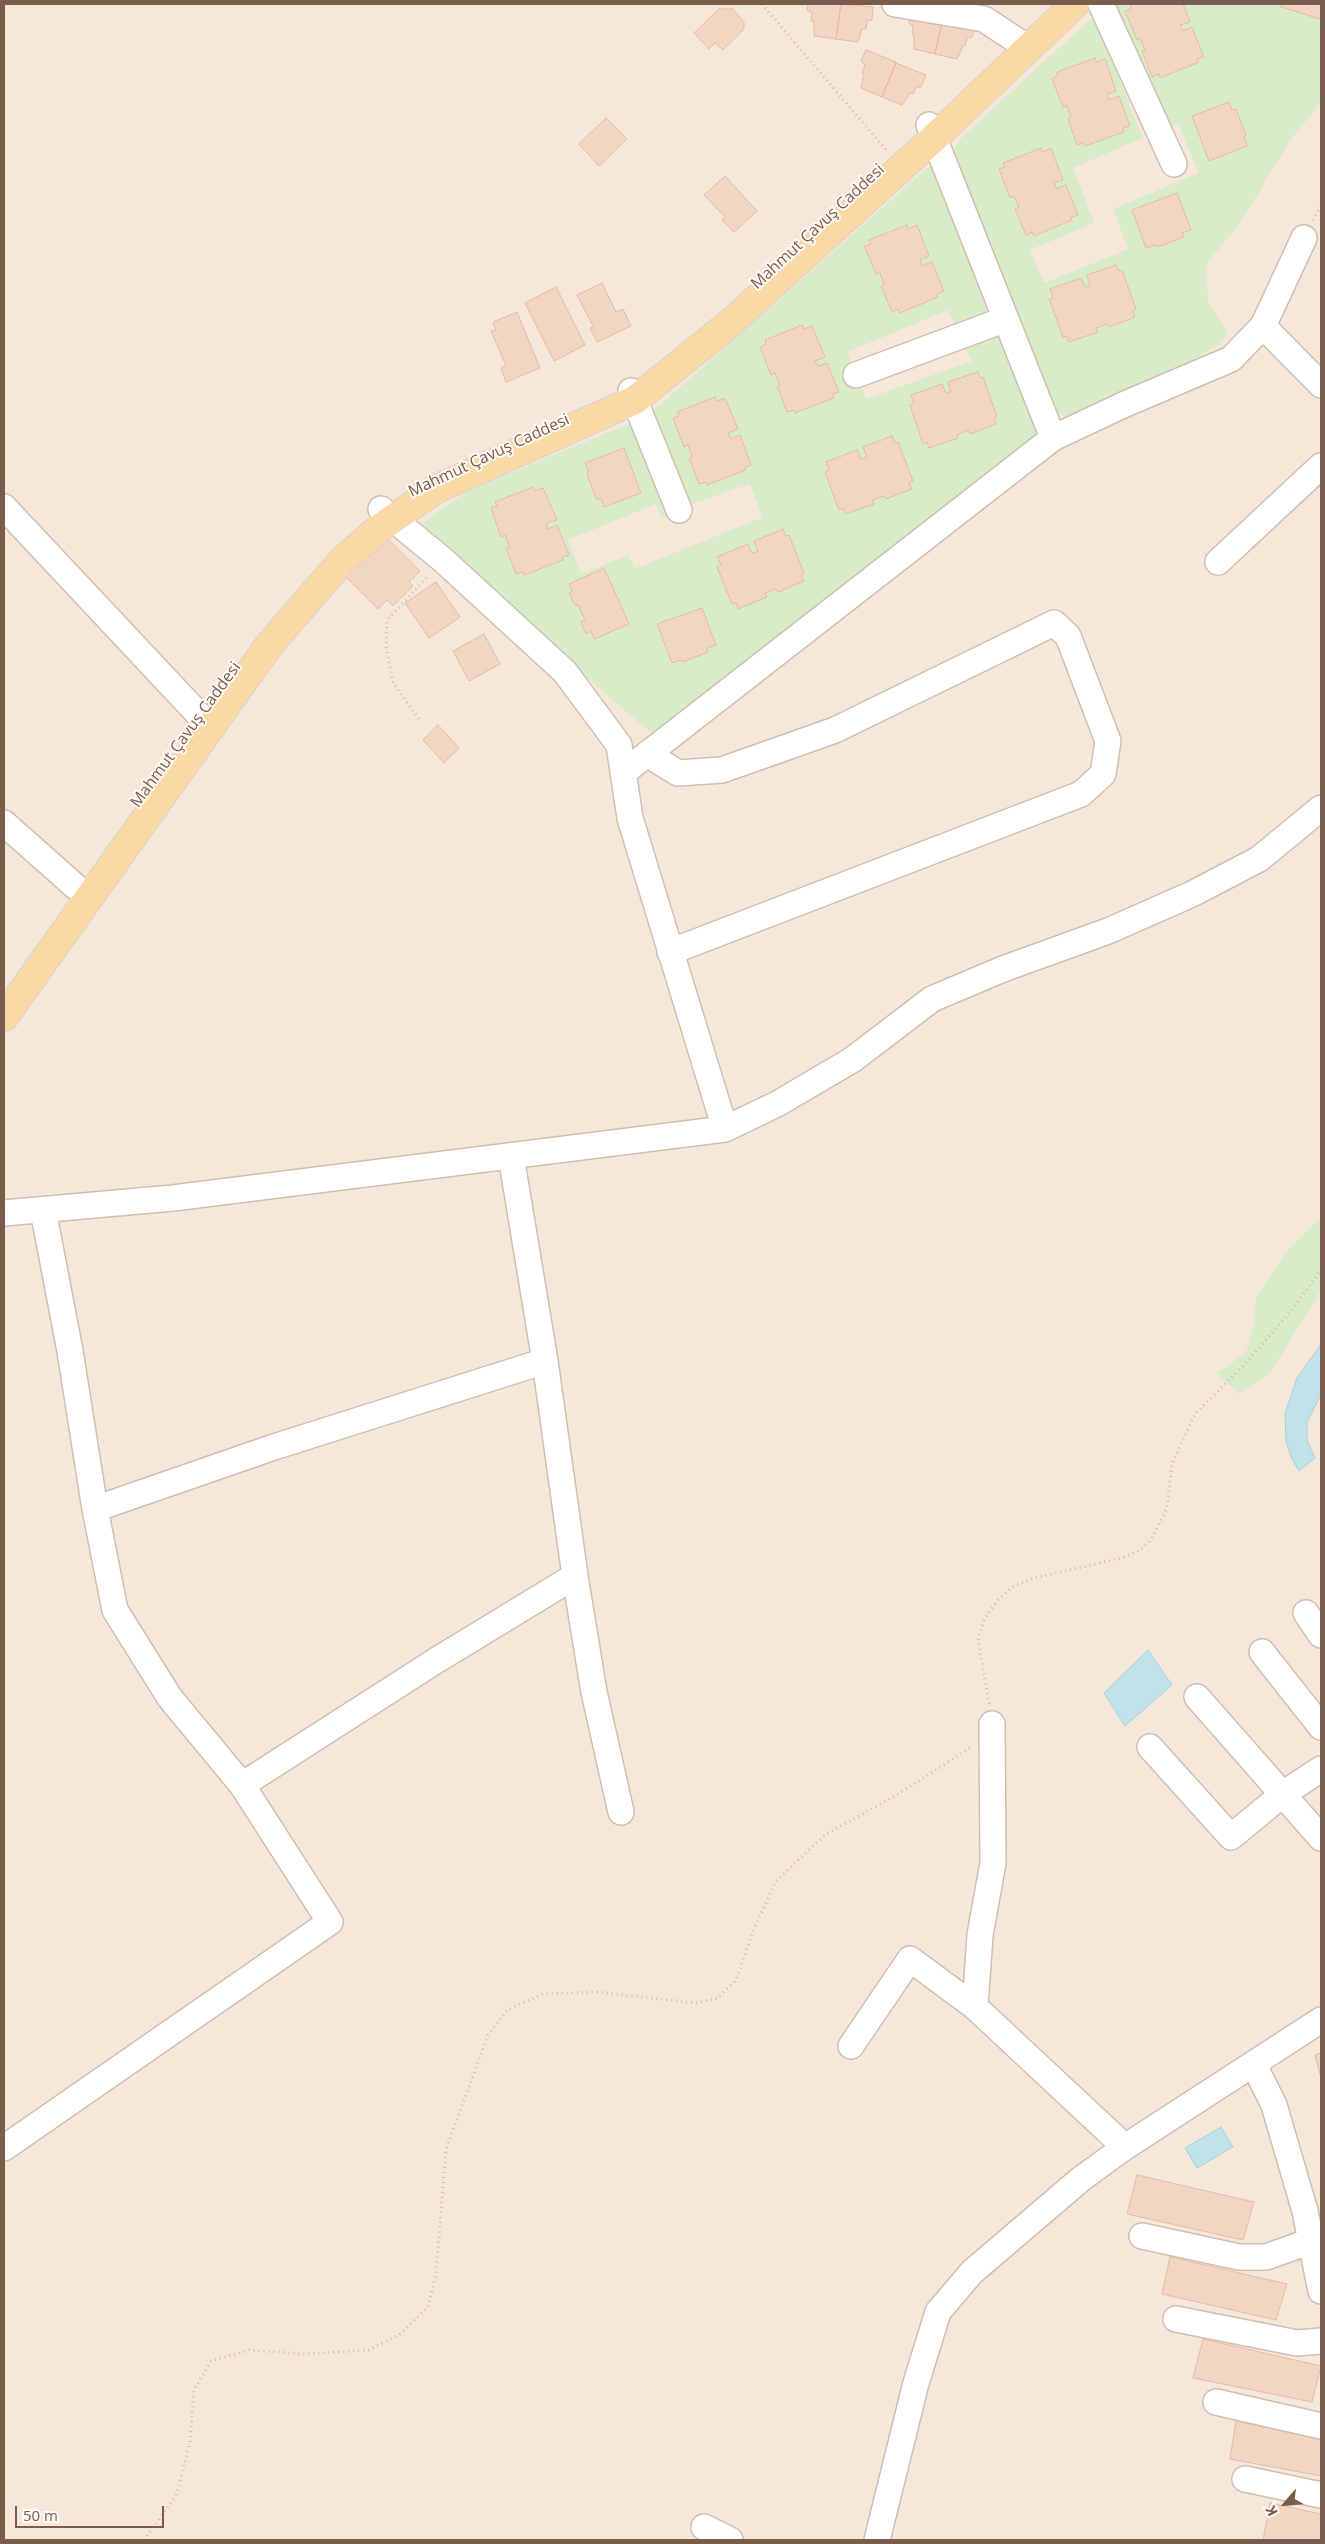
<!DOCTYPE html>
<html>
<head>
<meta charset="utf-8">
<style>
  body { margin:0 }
  #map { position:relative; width:1325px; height:2544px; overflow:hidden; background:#fdf6ec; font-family:"Open Sans",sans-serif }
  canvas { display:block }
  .frame { position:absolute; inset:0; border:5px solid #7a5c4d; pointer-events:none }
  .north { position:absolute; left:1260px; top:2479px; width:50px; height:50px; -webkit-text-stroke:4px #fffaf3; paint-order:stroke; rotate:243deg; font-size:14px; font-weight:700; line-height:20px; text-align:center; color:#7a5c4d }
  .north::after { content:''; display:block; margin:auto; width:18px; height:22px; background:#7a5c4d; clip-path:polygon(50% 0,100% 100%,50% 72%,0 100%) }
  .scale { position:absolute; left:15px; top:2506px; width:149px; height:22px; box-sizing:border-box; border:2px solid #7a5c4d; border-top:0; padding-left:6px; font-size:15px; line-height:18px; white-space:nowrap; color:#7a5c4d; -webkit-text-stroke:4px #fffaf3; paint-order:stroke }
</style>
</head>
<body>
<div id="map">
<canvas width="1325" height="2544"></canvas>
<div class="frame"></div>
<div class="north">K</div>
<div class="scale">50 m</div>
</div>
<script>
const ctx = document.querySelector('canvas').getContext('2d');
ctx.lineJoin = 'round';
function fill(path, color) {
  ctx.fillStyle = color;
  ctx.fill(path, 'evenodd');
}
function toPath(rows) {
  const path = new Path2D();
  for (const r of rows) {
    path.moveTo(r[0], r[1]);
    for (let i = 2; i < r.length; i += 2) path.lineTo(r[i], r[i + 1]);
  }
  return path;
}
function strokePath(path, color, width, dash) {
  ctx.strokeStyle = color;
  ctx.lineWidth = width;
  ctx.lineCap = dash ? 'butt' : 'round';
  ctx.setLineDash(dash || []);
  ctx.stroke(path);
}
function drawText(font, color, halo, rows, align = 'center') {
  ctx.font = font + ' "Open Sans",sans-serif';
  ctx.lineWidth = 4;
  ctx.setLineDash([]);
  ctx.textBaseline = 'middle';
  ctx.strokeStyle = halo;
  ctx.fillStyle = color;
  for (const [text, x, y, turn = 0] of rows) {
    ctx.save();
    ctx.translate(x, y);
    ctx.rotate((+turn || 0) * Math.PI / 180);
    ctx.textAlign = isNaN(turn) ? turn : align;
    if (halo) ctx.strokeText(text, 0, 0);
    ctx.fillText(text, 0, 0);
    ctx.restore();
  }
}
fill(toPath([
  [4,4,1321,4,1321,2540,4,2540]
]), '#f5e8da');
fill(toPath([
  [1115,4,1321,4,1321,103,1291,139,1240,223,1206,264,1208,301,1228,333,1220,343,1170,375,1084,415,1066,417,1054,411,1045,397,956,156,955,148,961,138,1094,16,1143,138,1073,168,1094,223,1030,250,1044,283,1128,249,1113,209,1199,173,1178,124,1166,128],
  [933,163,988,315,957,330,948,310,847,352,866,399,972,361,964,345,996,334,1040,439,657,738,587,678,421,524,469,490,633,422,668,516,662,519,656,504,568,540,581,574,628,555,635,569,763,517,750,484,689,505,652,412],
  [1321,1217,1321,1290,1270,1373,1238,1394,1217,1373,1246,1353,1254,1326,1256,1298,1286,1252]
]), '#d8ecc9');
const water = toPath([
  [1321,1344,1321,1395,1307,1422,1307,1440,1315,1458,1299,1471,1291,1457,1286,1441,1285,1413,1297,1378,1321,1344],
  [1148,1650,1172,1685,1125,1726,1104,1693,1148,1650],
  [1221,2127,1233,2147,1197,2168,1185,2148,1221,2127]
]);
fill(water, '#bfe3e8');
strokePath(water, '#a5d3da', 1);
const building = toPath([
  [808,4,841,4,836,39,814,36,814,21,811,21,812,13,807,10,808,4],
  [841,4,873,7,872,20,867,21,866,29,862,29,858,42,836,39,841,4],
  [1133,4,1183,4,1190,22,1180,25,1183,31,1192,27,1204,57,1197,59,1199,62,1160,78,1159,74,1152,77,1142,51,1145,50,1140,38,1137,40,1125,11,1131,9,1130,5,1133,4],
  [1282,4,1321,4,1321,15,1320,19,1281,7,1282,4],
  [719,9,733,9,744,22,744,29,723,50,715,43,709,49,694,33,719,9],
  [912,11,943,18,935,54,914,49,914,35,912,34,913,26,909,23,912,11],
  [943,18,975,25,972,37,967,38,965,46,963,46,957,59,935,54,943,18],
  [866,50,896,62,882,97,861,88,864,74,862,73,865,65,861,61,866,50],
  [1095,58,1096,62,1105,59,1116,91,1107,94,1109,100,1119,96,1130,126,1123,128,1124,132,1085,146,1084,142,1077,145,1068,119,1071,117,1067,106,1063,107,1052,79,1058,76,1057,72,1095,58],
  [896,63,926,75,921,87,916,87,913,94,910,93,902,105,882,97,896,63],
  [1229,102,1232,110,1236,109,1246,135,1244,137,1247,146,1209,161,1192,116,1229,102],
  [606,118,627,139,599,166,579,144,606,118],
  [1041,148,1042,152,1051,148,1063,180,1054,183,1057,189,1066,185,1078,215,1071,217,1072,220,1034,236,1032,232,1026,235,1015,209,1019,207,1014,196,1010,198,999,169,1005,167,1003,163,1041,148],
  [725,176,757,211,734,232,722,220,725,217,704,195,725,176],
  [1177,193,1191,230,1182,233,1184,237,1158,247,1156,245,1146,248,1132,210,1177,193],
  [907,225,908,229,917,225,929,256,920,260,921,264,922,266,932,262,944,291,937,294,938,297,900,313,898,309,892,312,881,286,884,285,880,273,876,274,864,246,871,244,869,240,907,225],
  [1116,265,1119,271,1122,270,1136,309,1133,311,1135,317,1109,327,1108,324,1096,328,1098,332,1069,342,1067,336,1063,337,1049,299,1053,298,1050,289,1081,278,1085,287,1090,285,1087,275,1116,265],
  [602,283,616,312,623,309,631,326,597,342,590,328,593,326,577,295,602,283],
  [556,287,585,345,554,361,525,303,556,287],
  [517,312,540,368,506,382,501,368,506,366,491,331,496,330,493,322,517,312],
  [802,325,804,329,812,326,825,357,815,361,818,366,827,363,839,392,833,394,834,398,795,413,794,410,787,412,777,386,780,385,775,373,771,375,760,347,766,344,765,340,802,325],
  [978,372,980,378,983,377,997,416,994,418,996,424,970,434,968,430,957,435,958,438,929,448,927,442,923,444,910,405,914,404,911,395,942,384,946,393,951,391,948,382,978,372],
  [715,397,717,401,725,398,738,429,728,433,731,439,740,435,751,465,745,467,746,470,707,485,706,482,699,484,689,458,692,457,688,445,684,447,673,418,679,416,677,412,715,397],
  [892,436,895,443,898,442,913,481,909,482,912,489,886,499,884,496,873,500,874,504,846,514,843,508,839,510,825,472,829,470,826,462,857,450,861,459,867,457,863,447,892,436],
  [624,448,641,493,604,507,601,498,597,500,587,474,589,472,585,463,624,448],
  [533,487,535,491,543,488,557,520,546,523,548,529,557,525,569,555,562,557,563,560,524,575,523,572,516,574,506,548,510,547,505,535,501,537,491,508,497,506,495,502,533,487],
  [783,529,785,536,789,535,804,573,801,575,804,581,778,592,776,589,765,593,767,597,738,609,736,603,732,604,717,567,721,565,717,557,748,544,752,553,758,551,754,541,783,529],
  [383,534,420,571,409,582,413,586,393,606,387,600,378,609,344,575,383,534],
  [604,568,629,624,594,639,591,631,586,634,581,622,585,620,578,605,575,605,569,593,572,591,569,584,604,568],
  [436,582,460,617,429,638,405,603,436,582],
  [702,608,716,645,707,648,708,652,683,662,681,660,672,663,657,624,702,608],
  [484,634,500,664,469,681,453,651,484,634],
  [438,725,459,748,444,763,423,740,438,725],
  [1321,2053,1321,2078,1315,2055,1321,2053],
  [1137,2175,1254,2202,1243,2240,1127,2214,1137,2175],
  [1170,2257,1287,2284,1276,2320,1162,2294,1170,2257],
  [1203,2339,1321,2366,1312,2402,1193,2378,1203,2339],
  [1236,2421,1321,2439,1321,2476,1230,2459,1236,2421],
  [1270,2503,1321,2514,1321,2540,1263,2540,1270,2503]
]);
fill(building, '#f3d5c3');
strokePath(building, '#e6bba3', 1);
const minor = toPath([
  [895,4,984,19,1019,42],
  [1101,4,1174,164],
  [929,125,1053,438],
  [1263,326,1321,385],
  [856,375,1006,319],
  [631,391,679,510],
  [4,507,200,716],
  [381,509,443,560,565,672,619,745,630,818,725,1129],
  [1218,562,1321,466],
  [647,754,678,773,722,770,835,730,1054,623,1068,636,1108,741,1103,774,1081,794,670,952],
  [623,773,1053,438,1123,405,1231,359,1263,326,1304,238],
  [4,823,76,887],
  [511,1156,545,1361,575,1576,594,1692,621,1812],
  [43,1210,70,1351,95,1509,115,1610,170,1698,242,1785,437,1660,575,1576],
  [4,1213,173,1198,725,1129,777,1104,852,1060,932,999,1003,969,1108,931,1192,894,1259,859,1321,808],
  [95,1509,274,1447,545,1361],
  [1306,1613,1321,1635],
  [1262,1652,1321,1727],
  [1197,1697,1321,1838],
  [1150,1747,1231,1837,1283,1794,1321,1769],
  [975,2007,980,1935,993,1863,992,1724],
  [851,2046,910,1959,975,2007,1125,2147],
  [1254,2065,1274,2105,1305,2211,1321,2291],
  [4,2148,330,1922,242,1785],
  [1142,2236,1239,2257,1266,2257,1311,2241],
  [1176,2319,1297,2343,1321,2341],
  [1216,2402,1321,2426],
  [1245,2479,1321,2495],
  [704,2527,730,2540],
  [877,2540,916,2383,938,2312,972,2272,1081,2179,1125,2147,1321,2020]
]);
const major = toPath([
  [4,1017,270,644,341,562,377,530,436,489,635,400,729,324,934,138,1075,4]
]);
strokePath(minor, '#d1beb0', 28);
strokePath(major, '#dad1cd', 30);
strokePath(toPath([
  [762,4,886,150],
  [1313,220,1321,206],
  [419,719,393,683,386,646,387,620,429,575],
  [989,1704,978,1638,985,1618,998,1600,1014,1586,1035,1578,1125,1557,1140,1550,1151,1540,1167,1508,1172,1464,1195,1414,1245,1364,1291,1311,1321,1270],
  [144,2540,176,2496,190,2442,194,2390,211,2361,249,2350,305,2354,369,2350,399,2335,428,2307,436,2273,446,2149,488,2035,507,2010,543,1994,597,1992,696,2003,718,1998,736,1980,753,1931,776,1881,825,1835,898,1794,970,1748]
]), '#d9b8a5', 3, [1, 4]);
strokePath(minor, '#fff', 25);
strokePath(major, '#fbd9a5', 28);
drawText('16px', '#7a5c4d', '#fffaf3', [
  ["Mahmut Çavuş Caddesi",818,227,-43],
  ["Mahmut Çavuş Caddesi",489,456,-25],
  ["Mahmut Çavuş Caddesi",186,735,-54]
]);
</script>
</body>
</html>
